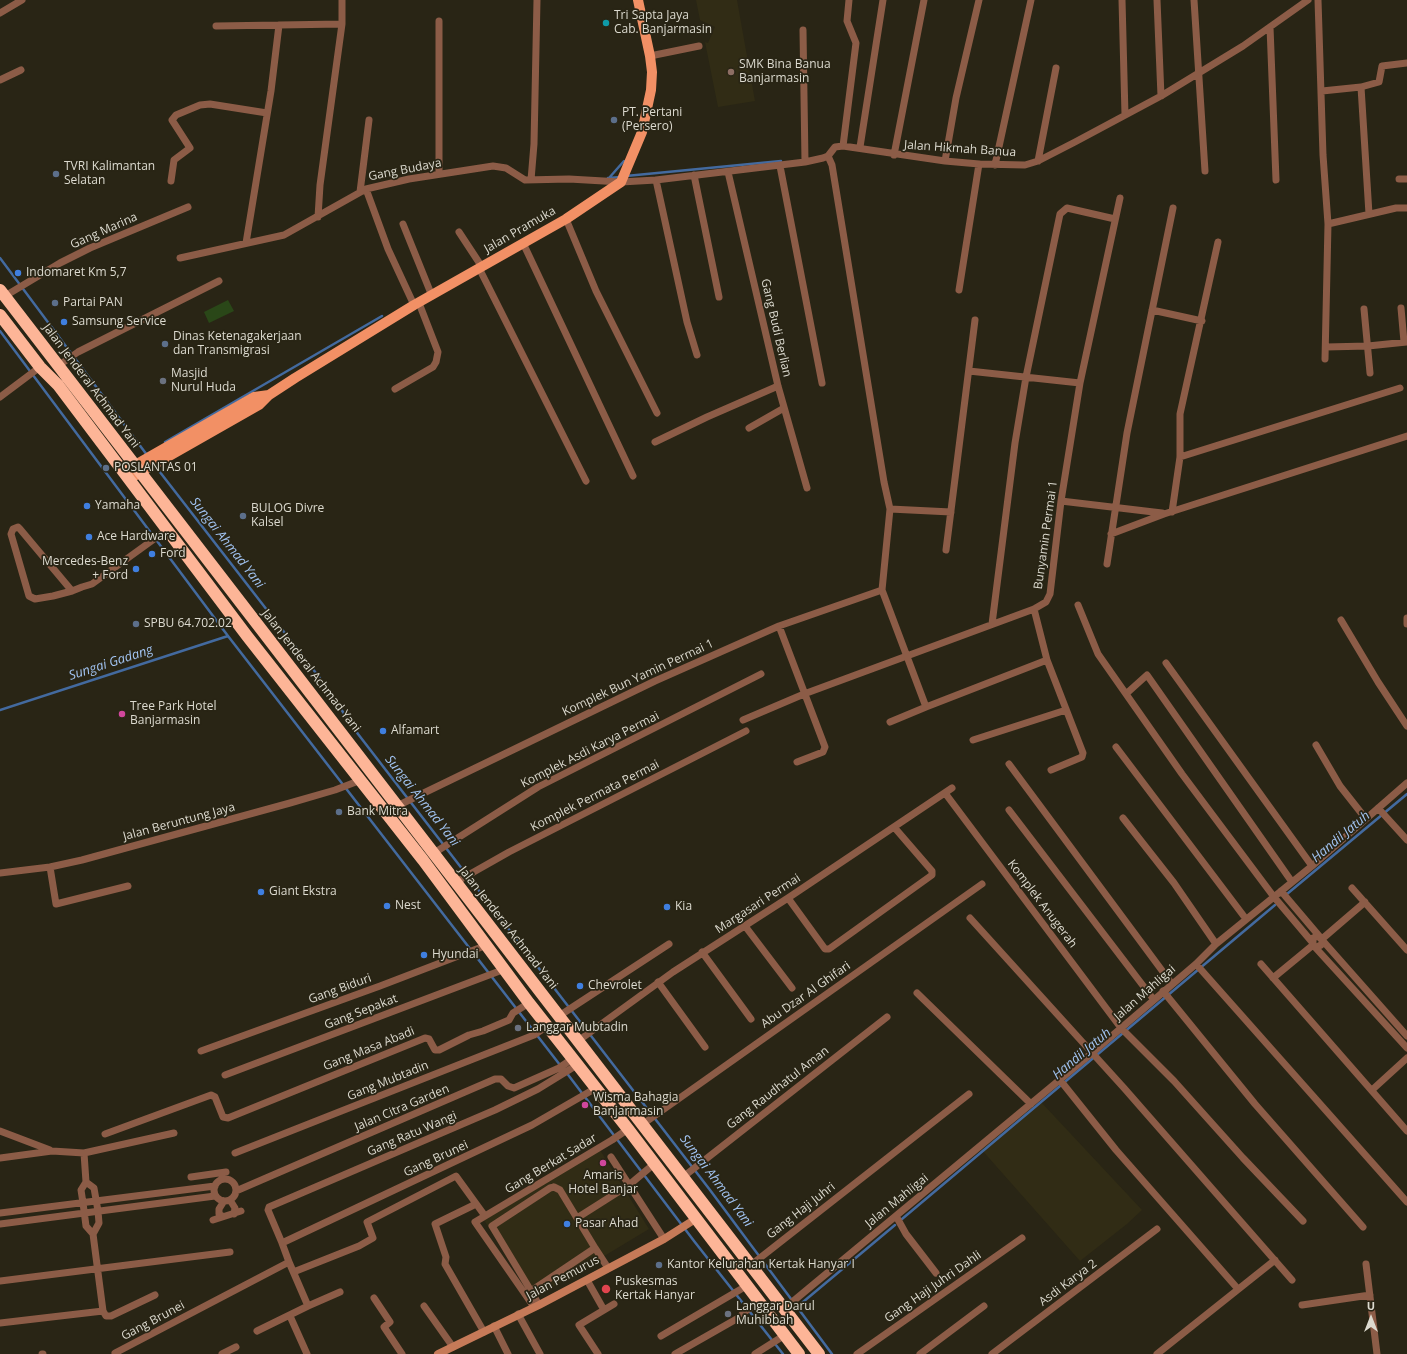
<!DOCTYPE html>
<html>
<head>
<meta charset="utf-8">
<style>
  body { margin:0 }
  #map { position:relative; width:1407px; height:1354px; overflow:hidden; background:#292515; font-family:"Open Sans",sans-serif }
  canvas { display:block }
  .north { position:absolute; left:1351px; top:1298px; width:40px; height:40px; -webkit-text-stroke:3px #292515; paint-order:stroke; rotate:0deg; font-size:11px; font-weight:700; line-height:16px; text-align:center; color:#dcdacf }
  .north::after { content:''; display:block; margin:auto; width:14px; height:18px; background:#dcdacf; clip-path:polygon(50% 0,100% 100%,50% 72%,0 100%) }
</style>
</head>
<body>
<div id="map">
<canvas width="1407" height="1354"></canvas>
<div class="north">U</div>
</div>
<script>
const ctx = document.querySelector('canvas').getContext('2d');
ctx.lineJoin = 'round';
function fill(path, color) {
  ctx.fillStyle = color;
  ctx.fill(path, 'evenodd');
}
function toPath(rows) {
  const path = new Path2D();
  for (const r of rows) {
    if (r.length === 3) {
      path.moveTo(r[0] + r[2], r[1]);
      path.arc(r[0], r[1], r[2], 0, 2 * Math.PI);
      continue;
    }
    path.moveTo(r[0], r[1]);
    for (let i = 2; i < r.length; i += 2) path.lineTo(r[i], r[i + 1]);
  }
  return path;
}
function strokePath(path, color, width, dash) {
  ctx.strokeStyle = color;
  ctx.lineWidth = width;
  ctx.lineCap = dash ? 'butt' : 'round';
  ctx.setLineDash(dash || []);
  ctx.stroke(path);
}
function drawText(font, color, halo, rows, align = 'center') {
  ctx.font = font + ' "Open Sans",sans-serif';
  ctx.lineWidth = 3.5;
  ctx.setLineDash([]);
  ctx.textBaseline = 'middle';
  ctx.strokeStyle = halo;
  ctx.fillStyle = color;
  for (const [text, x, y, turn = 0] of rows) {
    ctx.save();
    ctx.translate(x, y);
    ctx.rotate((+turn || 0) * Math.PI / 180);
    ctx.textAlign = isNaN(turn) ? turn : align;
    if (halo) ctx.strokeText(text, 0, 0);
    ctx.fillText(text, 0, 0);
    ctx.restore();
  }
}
fill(toPath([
  [696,0,737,0,755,101,718,107,705,42,708,43,715,27,700,20],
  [1041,1102,1142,1210,1127,1224,1080,1261,981,1149],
  [600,1150,649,1229,533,1299,484,1220]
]), '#312c15');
fill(toPath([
  [228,300,234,311,209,323,204,312]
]), '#2a4718');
strokePath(toPath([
  [626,176,781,161],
  [608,178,621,177],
  [609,178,624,161],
  [0,258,147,455],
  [0,331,228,636,560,1065],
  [165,442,382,316],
  [156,467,319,677,358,734,710,1190,832,1354],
  [0,710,228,636],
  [1287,894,1407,794],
  [566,1072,694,1241,783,1354],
  [902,1219,1275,905],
  [797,1307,895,1225]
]), '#436a9f', 2.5);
strokePath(toPath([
  [1122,0,1125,115],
  [1157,0,1161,96],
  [1194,0,1205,171],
  [1318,0,1323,155,1328,224,1325,359],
  [0,13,22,0],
  [216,26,342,24],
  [1270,27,1276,180],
  [803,30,805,162],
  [650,56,699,46],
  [0,80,21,70],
  [1361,87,1379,82,1382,66,1407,63],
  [1322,91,1361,87,1369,214],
  [843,146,856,43,847,21,849,0],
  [860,147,883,0],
  [894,155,924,0],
  [828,156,832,165,884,482,890,509],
  [945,161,956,98,979,0],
  [1038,161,1056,68],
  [995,165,1031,0],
  [780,166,822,383],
  [728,172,778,386,807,488],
  [439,174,439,21],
  [694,175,719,297],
  [1399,179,1407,179],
  [531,180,534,144,537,0],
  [656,180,687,322,697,355],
  [171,181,174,160,190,148,172,120,176,115,200,105,210,104,267,113],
  [366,189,388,249,414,305],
  [360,192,369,120],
  [318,217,320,185,342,24,342,0],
  [566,219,596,291,657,413],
  [403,224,432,296],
  [1328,224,1396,208,1407,208],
  [459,232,482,267],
  [246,243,271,91,279,25],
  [523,243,633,476],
  [180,258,284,235,366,189,409,179,493,166,506,168,525,180,569,179,621,182,656,180,805,162,823,158,828,156,835,147,843,146,945,161,979,164,1025,165,1038,161,1075,142,1161,96,1243,46,1308,0],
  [479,268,586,481],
  [959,290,979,164],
  [5,296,60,263,90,248,188,207],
  [1401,308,1404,342],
  [1364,309,1370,373],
  [1152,310,1202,321],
  [1326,347,1368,346,1407,342],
  [58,366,78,352,219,281],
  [969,371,1080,383],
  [395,389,433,367,436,362,438,352,419,303],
  [0,397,40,367],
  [749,428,784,408],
  [655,442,707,417,778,386],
  [1180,457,1400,388],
  [1061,501,1162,513],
  [1172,512,1180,457,1180,414,1218,242],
  [1111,534,1164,514,1407,436],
  [946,550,975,320],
  [1107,564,1127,433,1173,208],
  [882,590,926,707,1047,660],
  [72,591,20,529,18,527,13,529,11,534,29,596,35,599,53,596,72,591,82,587,92,584,168,529],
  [1078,605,1098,654,1182,774,1274,897,1312,942],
  [1034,609,1047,660,1083,753,1082,757,1051,770],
  [1407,618,1407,624],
  [1341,620,1378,682,1407,726],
  [992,624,1015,443,1026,377,1060,214,1067,208,1115,219],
  [779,626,825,747,823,752,797,762],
  [1166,663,1312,866],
  [1127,693,1147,675,1292,882],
  [743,720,804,694,1034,609,1046,602,1050,594,1061,501,1080,383,1120,198],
  [890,722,926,707],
  [973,740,1066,710],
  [1316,745,1340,786,1366,819],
  [1116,747,1246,919],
  [1009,764,1172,984],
  [945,793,1121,1028,1174,1081,1243,1158,1303,1221],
  [397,806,655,681,779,626,882,590,890,509,951,512],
  [1378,808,1407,840],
  [1009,810,1154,1000],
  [1123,818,1174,883,1216,944],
  [434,853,538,787,761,674],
  [50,867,56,904,128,886],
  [0,873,50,867,82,860,290,803,335,790,361,780],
  [456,882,509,852,746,731],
  [1352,888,1407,950],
  [1281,891,1320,937],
  [788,898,825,949,829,949,932,875,932,871,894,827],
  [970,918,1124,1088,1292,1280],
  [745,926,792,988],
  [1322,939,1365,902],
  [1323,941,1407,1036],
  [1317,947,1321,945,1323,941,1318,936,1313,938,1313,945,1407,1048],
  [702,952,751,1019],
  [1196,964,1407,1202],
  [1261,964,1407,1131],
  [1273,978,1313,945],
  [658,982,705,1047],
  [1163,991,1255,1104,1363,1227],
  [917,993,1031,1104],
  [559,1016,669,944],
  [578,1041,673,972,788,898,952,788],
  [201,1051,380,986,487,945],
  [225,1075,505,969],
  [1060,1080,1116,1150,1238,1289],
  [1372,1090,1407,1058],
  [643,1124,982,884],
  [0,1131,50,1150],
  [105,1134,211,1095,215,1097,223,1117,228,1118,425,1038,429,1039,435,1050,439,1050,469,1035,483,1031,509,1020,513,1013,529,1003],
  [84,1153,86,1182],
  [235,1153,534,1035,547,1026],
  [611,1157,664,1239],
  [0,1158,52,1151,84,1153,174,1133],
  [191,1177,226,1172],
  [683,1177,887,1017],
  [225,1190,11],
  [86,1182,94,1188,98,1211,99,1223,93,1234,86,1226,83,1203,81,1190,86,1182],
  [554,1187,560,1190,595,1248,531,1291,492,1226,550,1188,554,1187],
  [236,1191,495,1079,501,1079,508,1086,514,1088,559,1068,572,1059],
  [230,1200,235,1208,234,1214],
  [476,1204,435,1224,446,1257,445,1264,484,1332],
  [0,1213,215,1186],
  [222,1216,219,1214,219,1209,224,1201],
  [896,1216,906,1234,936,1273],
  [577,1218,629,1185,654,1164],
  [213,1220,241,1211],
  [0,1224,215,1196],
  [93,1234,103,1311,106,1316,111,1316,155,1295],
  [282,1243,268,1210,269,1207,495,1110,538,1089,577,1065],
  [595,1248,608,1268],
  [1366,1264,1377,1354],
  [751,1265,969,1094],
  [296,1271,359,1246,373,1238,367,1222,456,1176,485,1216],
  [587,1280,604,1310,579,1325,598,1354],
  [0,1281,230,1252],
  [531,1291,539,1305],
  [374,1298,390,1322,384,1327,402,1354],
  [1302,1305,1370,1295],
  [308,1306,340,1292],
  [424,1306,453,1347],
  [534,1307,475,1222,612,1140,628,1129],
  [785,1308,1092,1053,1196,964,1216,944,1312,866,1407,783],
  [604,1310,614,1304],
  [518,1314,540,1354],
  [290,1316,307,1354],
  [0,1323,103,1311],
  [494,1326,508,1354],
  [257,1331,308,1306,289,1262],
  [661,1336,748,1285],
  [115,1353,289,1262,282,1243,532,1125,596,1088],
  [42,1354,43,1354],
  [222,1354,236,1347],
  [675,1354,740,1317,744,1312,760,1302],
  [755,1354,785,1335],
  [857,1354,1022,1238],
  [920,1354,984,1306],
  [992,1354,1157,1229],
  [1157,1354,1275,1260]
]), '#8c5c47', 7);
strokePath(toPath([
  [438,1354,539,1305,664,1239,697,1218]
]), '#c67a58', 8);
strokePath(toPath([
  [128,469,254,397,269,395],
  [129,479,259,405,269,395,295,378,414,305,566,219,621,182,642,132,651,90,652,72,650,56,638,0]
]), '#f29065', 10);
strokePath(toPath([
  [0,290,819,1354],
  [0,315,40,367,58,385,247,636,423,860,529,1003,628,1129,799,1354]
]), '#fdb597', 12);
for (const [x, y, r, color] of [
  [606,23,4,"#0f9aa8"],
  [731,72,4,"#8d6e63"],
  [614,120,4,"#5c6f8a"],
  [56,174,4,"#5c6f8a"],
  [18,273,4,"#3f7fe0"],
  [55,303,4,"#5c6f8a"],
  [64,322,4,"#3f7fe0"],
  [165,344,4,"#5c6f8a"],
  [163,381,4,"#6b7280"],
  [106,468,4,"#5c6f8a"],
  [87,506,4,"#3f7fe0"],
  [243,516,4,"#5c6f8a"],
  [89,537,4,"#3f7fe0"],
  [152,554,4,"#3f7fe0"],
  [136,569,4,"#3f7fe0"],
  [136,624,4,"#5c6f8a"],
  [122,714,4,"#d1479c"],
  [383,731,4,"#3f7fe0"],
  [339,812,4,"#5c6f8a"],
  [261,892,4,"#3f7fe0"],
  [387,906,4,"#3f7fe0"],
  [667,907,4,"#3f7fe0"],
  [424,955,4,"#3f7fe0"],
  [580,986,4,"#3f7fe0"],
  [518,1028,4,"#6b7280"],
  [585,1105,4,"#d1479c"],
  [603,1163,4,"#d1479c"],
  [567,1224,4,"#3f7fe0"],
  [659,1265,4,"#5c6f8a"],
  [606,1289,5,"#e0444e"],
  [728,1314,4,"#6b7280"]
]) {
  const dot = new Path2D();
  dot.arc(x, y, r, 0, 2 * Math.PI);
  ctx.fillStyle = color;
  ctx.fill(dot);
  strokePath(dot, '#292515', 1.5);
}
drawText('12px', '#dcdacf', '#292515', [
  ["Tri Sapta Jaya",614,16],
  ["Cab. Banjarmasin",614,30],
  ["SMK Bina Banua",739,65],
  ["Banjarmasin",739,79],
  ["PT. Pertani",622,113],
  ["(Persero)",622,127],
  ["TVRI Kalimantan",64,167],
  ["Selatan",64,181],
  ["Indomaret Km 5,7",26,273],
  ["Partai PAN",63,303],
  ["Samsung Service",72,322],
  ["Dinas Ketenagakerjaan",173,337],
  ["dan Transmigrasi",173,351],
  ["Masjid",171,374],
  ["Nurul Huda",171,388],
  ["POSLANTAS 01",114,468],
  ["Yamaha",95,506],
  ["BULOG Divre",251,509],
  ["Kalsel",251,523],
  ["Ace Hardware",97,537],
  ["Ford",160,554],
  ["Mercedes-Benz",128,562,"right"],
  ["+ Ford",128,576,"right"],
  ["SPBU 64.702.02",144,624],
  ["Tree Park Hotel",130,707],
  ["Banjarmasin",130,721],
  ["Alfamart",391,731],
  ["Bank Mitra",347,812],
  ["Giant Ekstra",269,892],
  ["Nest",395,906],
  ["Kia",675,907],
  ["Hyundai",432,955],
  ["Chevrolet",588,986],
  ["Langgar Mubtadin",526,1028],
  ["Wisma Bahagia",593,1098],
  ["Banjarmasin",593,1112],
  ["Amaris",603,1176,"center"],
  ["Hotel Banjar",603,1190,"center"],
  ["Pasar Ahad",575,1224],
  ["Kantor Kelurahan Kertak Hanyar I",667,1265],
  ["Puskesmas",615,1282],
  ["Kertak Hanyar",615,1296],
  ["Langgar Darul",736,1307],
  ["Muhibbah",736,1321]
], 'left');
drawText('12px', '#dcdacf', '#292515', [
  ["Jalan Hikmah Banua",960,149,4],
  ["Gang Budaya",405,170,-11],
  ["Jalan Pramuka",520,230,-30],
  ["Gang Marina",104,231,-24],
  ["Gang Budi Berlian",776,328,77],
  ["Jalan Jenderal Achmad Yani",91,386,53],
  ["Bunyamin Permai 1",1046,535,-82],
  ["Jalan Jenderal Achmad Yani",311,671,52],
  ["Komplek Bun Yamin Permai 1",638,678,-25],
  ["Komplek Asdi Karya Permai",590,750,-27],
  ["Komplek Permata Permai",595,796,-27],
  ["Jalan Beruntung Jaya",179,822,-15],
  ["Margasari Permai",758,904,-33],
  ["Komplek Anugerah",1042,904,53],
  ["Jalan Jenderal Achmad Yani",508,928,52],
  ["Gang Biduri",340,989,-20],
  ["Jalan Mahligai",1145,993,-41],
  ["Abu Dzar Al Ghifari",806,995,-35],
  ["Gang Sepakat",361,1012,-21],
  ["Gang Masa Abadi",369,1049,-22],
  ["Gang Mubtadin",388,1081,-22],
  ["Gang Raudhatul Aman",778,1088,-38],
  ["Jalan Citra Garden",402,1108,-23],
  ["Gang Ratu Wangi",412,1134,-23],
  ["Gang Brunei",436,1159,-25],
  ["Gang Berkat Sadar",551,1164,-31],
  ["Jalan Mahligai",897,1201,-39],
  ["Gang Haji Juhri",801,1211,-38],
  ["Jalan Pemurus",563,1278,-28],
  ["Asdi Karya 2",1068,1283,-37],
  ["Gang Haji Juhri Dahli",933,1287,-35],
  ["Gang Brunei",153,1321,-28]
]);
drawText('italic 13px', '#a2c4f2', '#292515', [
  ["Sungai Ahmad Yani",227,543,52],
  ["Sungai Gadang",111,663,-18],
  ["Sungai Ahmad Yani",422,801,52],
  ["Handil Jatuh",1341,837,-40],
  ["Handil Jatuh",1082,1054,-40],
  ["Sungai Ahmad Yani",716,1181,53]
]);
</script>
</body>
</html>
